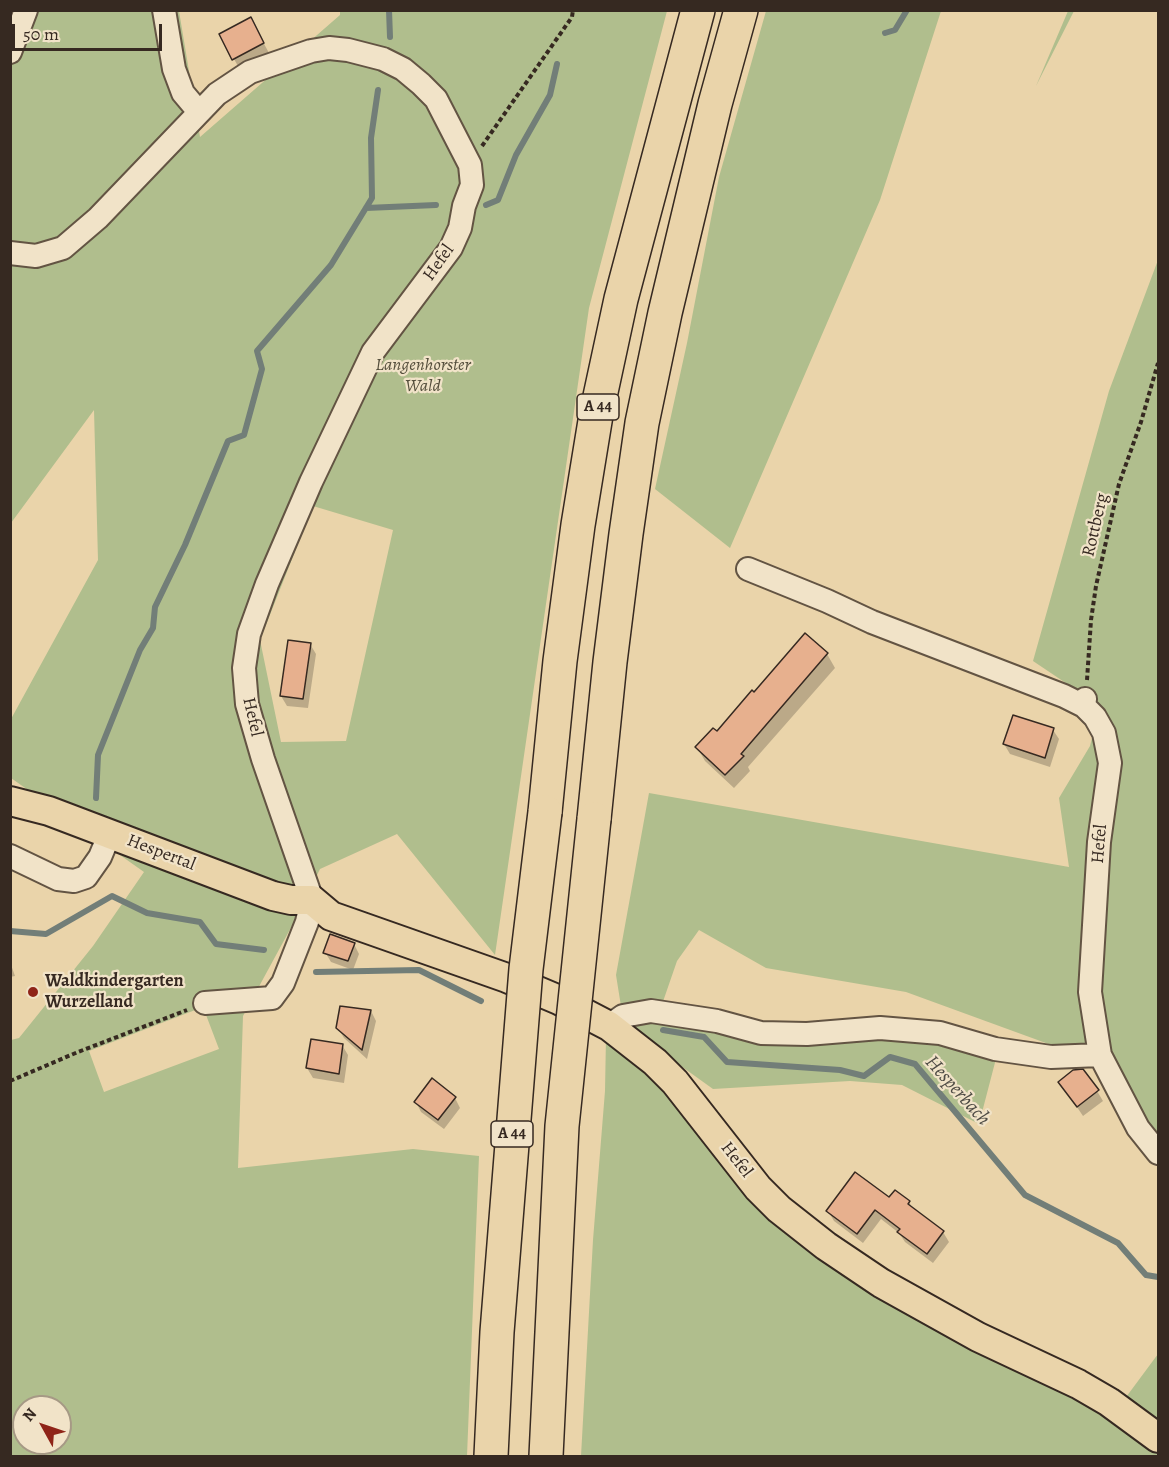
<!DOCTYPE html>
<html>
<head>
<meta charset="utf-8">
<style>
  body { margin:0 }
  #map { position:relative; width:1169px; height:1467px; overflow:hidden; background:#ead4aa; font-family:Alegreya,serif }
  canvas { display:block }
  .frame { position:absolute; inset:0; border:12px solid #362921; pointer-events:none }
  .north { position:absolute; left:12px; top:1395px; width:60px; height:60px; box-sizing:border-box; background:#f1e3c8; border:2px solid #a69985; border-radius:50%; rotate:310deg; font-size:16px; font-weight:700; line-height:24px; text-align:center; color:#362921 }
  .north::after { content:''; display:block; margin:auto; width:21px; height:27px; background:#8f2418; clip-path:polygon(50% 0,100% 100%,50% 72%,0 100%) }
  .scale { position:absolute; left:12px; top:24px; width:150px; height:27px; box-sizing:border-box; border:3px solid #362921; border-top:0; padding-left:8px; font-size:18px; line-height:21px; white-space:nowrap; color:#362921; -webkit-text-stroke:4px #f1e3c8; paint-order:stroke }
</style>
</head>
<body>
<div id="map">
<canvas width="1169" height="1467"></canvas>
<div class="frame"></div>
<div class="north">N</div>
<div class="scale">50 m</div>
</div>
<script>
const ctx = document.querySelector('canvas').getContext('2d');
ctx.lineJoin = 'round';
function fill(path, color) {
  ctx.fillStyle = color;
  ctx.fill(path, 'evenodd');
}
function toPath(rows) {
  const path = new Path2D();
  for (const r of rows) {
    path.moveTo(r[0], r[1]);
    for (let i = 2; i < r.length; i += 2) path.lineTo(r[i], r[i + 1]);
  }
  return path;
}
function strokePath(path, color, width, dash) {
  ctx.strokeStyle = color;
  ctx.lineWidth = width;
  ctx.lineCap = dash ? 'butt' : 'round';
  ctx.setLineDash(dash || []);
  ctx.stroke(path);
}
function drawText(font, color, halo, rows, align = 'center') {
  ctx.font = font + ' Alegreya,serif';
  ctx.lineWidth = 4.5;
  ctx.setLineDash([]);
  ctx.textBaseline = 'middle';
  ctx.strokeStyle = halo;
  ctx.fillStyle = color;
  for (const [text, x, y, turn = 0] of rows) {
    ctx.save();
    ctx.translate(x, y);
    ctx.rotate((+turn || 0) * Math.PI / 180);
    ctx.textAlign = isNaN(turn) ? turn : align;
    if (halo) ctx.strokeText(text, 0, 0);
    ctx.fillText(text, 0, 0);
    ctx.restore();
  }
}
fill(toPath([
  [11,11,179,11,200,137,340,15,340,11,667,11,589,308,495,955,397,834,320,869,294,922,243,1016,238,1168,413,1149,479,1156,467,1456,11,1456,11,1040,19,1038,93,946,144,872,11,778,11,719,98,560,94,410,11,523],
  [313,506,393,530,346,741,281,742,260,640],
  [203,1007,219,1049,104,1092,89,1051],
  [24,1407,60,1407,60,1443,24,1443],
  [766,11,941,11,880,200,730,548,655,489,687,343,719,177],
  [1068,11,1074,11,1036,86],
  [1158,260,1158,1143,1102,1043,1065,1050,906,992,766,968,699,930,677,961,658,1016,876,1031,998,1051,979,1124,902,1085,850,1081,713,1089,624,1025,616,975,649,793,1069,867,1059,798,1090,746,1100,706,1033,661,1109,391],
  [609,1026,779,1209,1118,1408,1158,1354,1158,1456,581,1456,593,1240,605,1091,606,1037]
]), '#b0be8d');
fill(toPath([
  [256,29,269,53,239,68,234,59],
  [310,644,316,654,308,708,287,706,281,696],
  [827,654,835,668,748,767,750,771,734,788,705,761,697,747],
  [1053,730,1059,739,1050,767,1010,754,1004,744],
  [354,944,359,954,353,970,331,962,325,952],
  [10,962,15,976,10,977],
  [371,1011,376,1021,367,1059,344,1038,338,1028],
  [342,1045,348,1055,344,1083,313,1078,307,1068],
  [1060,1082,1097,1091,1103,1101,1083,1116],
  [455,1098,460,1108,444,1129,421,1112,416,1102],
  [890,1200,909,1202,914,1211,943,1232,949,1242,933,1263,905,1242,899,1233,881,1219,863,1243,834,1221,828,1211]
]), '#0003');
strokePath(toPath([
  [389,10,390,37],
  [885,33,895,30,907,10],
  [486,205,498,200,516,155,550,95,557,64],
  [366,208,436,205],
  [96,798,98,755,140,650,153,628,155,607,185,545,228,441,244,435,262,369,257,351,331,265,372,198,371,138,378,90],
  [10,931,46,934,112,896,147,913,200,922,216,944,264,950],
  [316,972,419,970,481,1001],
  [663,1030,704,1037,727,1062,840,1070,864,1076,890,1057,915,1064,1025,1195,1118,1243,1146,1275,1158,1277]
]), '#727e78', 6);
const building = toPath([
  [251,17,264,43,232,60,219,34,251,17],
  [805,633,828,653,741,754,744,756,725,775,695,747,713,728,717,731,752,690,754,692,805,633],
  [288,640,311,643,303,699,280,696,288,640],
  [1013,715,1054,728,1045,758,1003,744,1013,715],
  [330,934,355,943,348,961,323,953,330,934],
  [340,1006,371,1010,362,1050,336,1028,340,1006],
  [311,1039,343,1044,339,1074,306,1068,311,1039],
  [1083,1069,1099,1090,1077,1107,1058,1082,1073,1070,1083,1069],
  [432,1078,456,1097,438,1120,414,1102,432,1078],
  [855,1172,889,1197,895,1190,910,1201,908,1204,944,1231,927,1254,897,1232,900,1229,875,1210,857,1234,826,1211,855,1172]
]);
fill(building, '#e7b08e');
strokePath(building, '#362921', 1.5);
const minor = toPath([
  [164,10,174,69,183,93,199,112],
  [10,52,26,10],
  [10,253,36,256,63,248,98,218,217,94,250,72,311,51,329,48,348,50,383,59,403,69,421,84,436,99,470,165,472,185,464,206,460,228,451,248,373,352,311,482,267,584,249,634,244,668,247,704,263,759,312,900,307,922,283,983,272,998,205,1003],
  [748,569,827,601,872,622,1064,696,1084,706],
  [1085,699,1084,706,1095,717,1104,733,1110,763,1099,842,1090,992,1100,1055,1138,1128,1158,1153],
  [10,856,58,879,74,881,86,877,100,857,110,833],
  [609,1026,623,1016,651,1011,717,1021,761,1033,807,1034,880,1028,940,1033,995,1049,1051,1057,1100,1055]
]);
const major = toPath([
  [10,801,49,811,273,896,291,900,312,900,331,916,507,978,559,1000,609,1026,655,1062,675,1082,758,1188,779,1209,826,1246,881,1283,978,1337,1078,1384,1109,1402,1158,1438]
]);
const highway = toPath([
  [545,812,560,661,578,525,596,415,621,299,698,10],
  [594,819,610,662,626,534,642,423,665,313,715,104,741,10]
]);
strokePath(minor, '#635443', 26);
strokePath(major, '#362921', 32);
strokePath(highway, '#362921', 36);
strokePath(toPath([
  [482,146,572,17,573,10],
  [1087,680,1091,620,1096,586,1119,484,1141,422,1158,363],
  [10,1081,78,1052,187,1010]
]), '#362921', 4, [4.5, 3]);
strokePath(minor, '#f1e3c8', 22);
strokePath(major, '#ead4aa', 28);
strokePath(highway, '#ead4aa', 33);
const highwayBridge = toPath([
  [491,1456,497,1332,526,969,545,812],
  [546,1456,562,1126,594,819]
]);
strokePath(highwayBridge, '#362921', 36, []);
strokePath(highwayBridge, '#ead4aa', 33);
for (const [x, y, r, color] of [
  [33,992,6,"#8f2418"]
]) {
  const dot = new Path2D();
  dot.arc(x, y, r, 0, 2 * Math.PI);
  ctx.fillStyle = color;
  ctx.fill(dot);
  strokePath(dot, '#f1e3c8', 2);
}
for (const [x, y, w] of [
  [598,407,42],
  [512,1134,42]
]) {
  const box = new Path2D();
  box.roundRect(x - w / 2, y - 13, w, 26, 4.5);
  ctx.fillStyle = '#f1e3c8';
  ctx.fill(box);
  strokePath(box, '#362921', 1.5);
}
drawText('bold 16px', '#362921', null, [
  ["A 44",598,407],
  ["A 44",512,1134]
]);
drawText('18px', '#362921', '#f1e3c8', [
  ["Hefel",439,263,-55],
  ["Rottberg",1096,525,-77],
  ["Hefel",252,717,77],
  ["Hefel",1100,844,-85],
  ["Hespertal",161,853,21],
  ["Hefel",736,1160,52]
]);
drawText('italic 18px', '#544e3c', '#f1e3c8', [
  ["Langenhorster",423,366],
  ["Wald",423,387]
]);
drawText('bold 18px', '#362921', '#f1e3c8', [
  ["Waldkindergarten",45,982],
  ["Wurzelland",45,1003]
], 'left');
drawText('italic 20px', '#4f4c45', '#f1e3c8', [
  ["Hesperbach",957,1091,48]
]);
</script>
</body>
</html>
